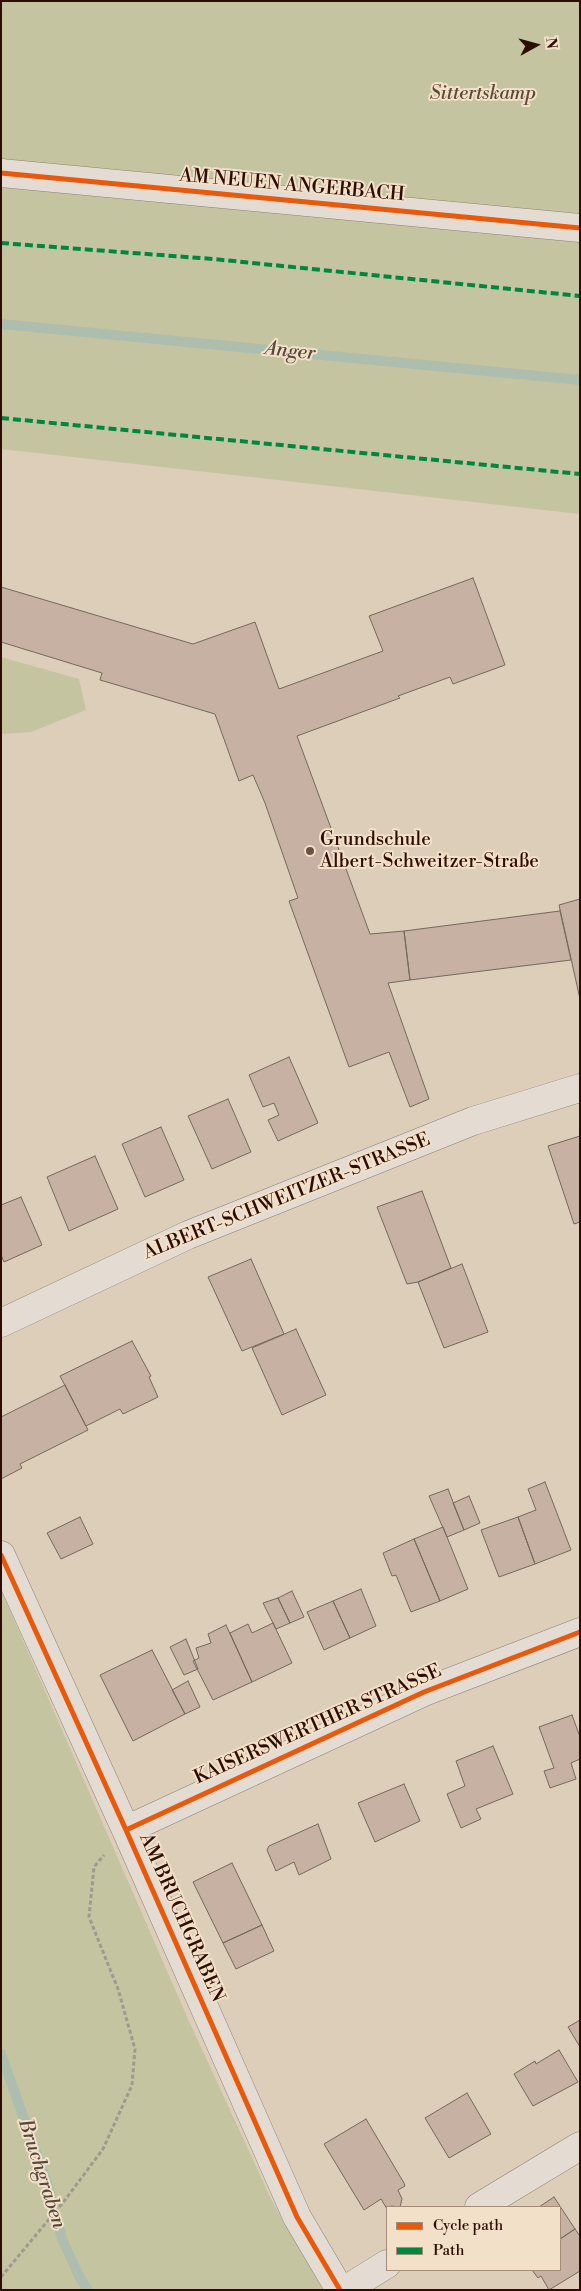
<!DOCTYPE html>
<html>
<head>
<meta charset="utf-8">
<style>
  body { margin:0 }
  #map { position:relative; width:581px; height:2291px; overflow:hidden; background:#ddceb9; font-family:"Libre Bodoni",serif }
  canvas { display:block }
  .frame { position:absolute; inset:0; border:2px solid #2d0d02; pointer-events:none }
  .legend { position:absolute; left:386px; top:2206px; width:175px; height:65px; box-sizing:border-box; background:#f3e0c8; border:1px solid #a48c79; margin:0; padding:6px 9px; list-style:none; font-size:15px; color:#2d0d02 }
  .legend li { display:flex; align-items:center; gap:10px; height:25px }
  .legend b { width:25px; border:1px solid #a48c79 }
  .north { position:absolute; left:511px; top:20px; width:50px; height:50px; -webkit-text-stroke:4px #f3e0c8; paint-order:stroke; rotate:83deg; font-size:14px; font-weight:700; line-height:20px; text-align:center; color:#2d0d02 }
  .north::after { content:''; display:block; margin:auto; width:18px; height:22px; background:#2d0d02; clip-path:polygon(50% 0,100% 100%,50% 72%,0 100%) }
</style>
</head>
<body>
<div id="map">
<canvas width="581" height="2291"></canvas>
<div class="frame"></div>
<ul class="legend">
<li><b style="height:6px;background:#e8590c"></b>Cycle path</li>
<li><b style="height:6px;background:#00873e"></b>Path</li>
</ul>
<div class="north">N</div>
</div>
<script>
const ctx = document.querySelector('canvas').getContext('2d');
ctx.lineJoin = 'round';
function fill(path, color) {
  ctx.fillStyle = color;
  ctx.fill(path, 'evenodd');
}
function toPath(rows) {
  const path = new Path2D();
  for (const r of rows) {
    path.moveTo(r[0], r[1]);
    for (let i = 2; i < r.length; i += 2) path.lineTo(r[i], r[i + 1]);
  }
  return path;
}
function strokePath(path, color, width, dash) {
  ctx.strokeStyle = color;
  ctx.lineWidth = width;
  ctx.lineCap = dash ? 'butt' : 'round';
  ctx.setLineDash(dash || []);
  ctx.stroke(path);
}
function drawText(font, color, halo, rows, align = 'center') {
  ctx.font = font + ' "Libre Bodoni",serif';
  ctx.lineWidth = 4;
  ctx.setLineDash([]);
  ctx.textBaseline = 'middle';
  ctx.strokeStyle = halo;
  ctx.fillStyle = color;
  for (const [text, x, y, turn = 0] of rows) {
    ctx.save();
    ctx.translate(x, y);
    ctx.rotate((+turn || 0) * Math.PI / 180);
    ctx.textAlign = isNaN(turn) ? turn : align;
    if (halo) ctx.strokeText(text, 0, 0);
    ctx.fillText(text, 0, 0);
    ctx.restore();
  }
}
fill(toPath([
  [1,1,580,1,580,514,1,449],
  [1,657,79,679,86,710,31,732,1,734],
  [1,1590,188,2019,272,2201,323,2290,1,2290]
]), '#c5c4a1');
strokePath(toPath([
  [1,324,580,380],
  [1,2054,48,2186,62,2239,80,2278,88,2290]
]), '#adbeae', 10);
const building = toPath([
  [473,578,505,665,453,684,450,677,398,696,400,698,297,736,370,934,404,931,410,980,388,983,429,1099,410,1107,389,1052,349,1067,289,901,298,898,265,803,253,775,239,781,215,714,100,680,102,673,1,642,1,587,193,644,255,622,279,689,383,651,369,616,473,578],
  [580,899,580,999,559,905,580,899],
  [560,911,571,960,410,980,404,931,560,911],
  [289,1057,318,1123,278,1141,268,1120,279,1115,274,1103,263,1107,249,1075,289,1057],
  [228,1099,251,1152,212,1169,188,1116,228,1099],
  [161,1127,184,1180,145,1197,122,1144,161,1127],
  [580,1136,580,1222,574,1224,548,1146,580,1136],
  [95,1156,118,1209,69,1231,47,1177,95,1156],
  [422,1191,451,1268,418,1282,407,1284,377,1207,422,1191],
  [21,1197,42,1245,4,1262,1,1255,1,1205,21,1197],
  [251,1259,284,1334,242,1351,208,1277,251,1259],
  [462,1264,488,1332,444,1348,418,1282,462,1264],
  [296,1329,326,1395,282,1415,252,1348,296,1329],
  [132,1341,151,1376,149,1377,158,1397,123,1414,120,1409,86,1426,60,1376,132,1341],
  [65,1385,88,1430,20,1464,22,1468,1,1479,1,1417,65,1385],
  [545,1482,571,1550,535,1564,518,1517,536,1510,528,1489,545,1482],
  [448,1489,464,1530,447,1537,429,1496,448,1489],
  [469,1496,480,1523,464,1530,453,1503,469,1496],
  [80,1517,93,1544,61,1559,47,1533,80,1517],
  [518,1517,535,1564,499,1577,481,1530,518,1517],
  [443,1527,468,1589,440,1601,414,1539,443,1527],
  [414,1539,440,1601,411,1612,396,1575,392,1576,390,1571,383,1553,414,1539],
  [361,1589,376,1626,350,1638,333,1601,361,1589],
  [292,1591,304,1617,290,1623,278,1598,292,1591],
  [278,1598,290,1623,276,1629,263,1603,278,1598],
  [333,1601,350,1638,324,1650,307,1612,333,1601],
  [273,1623,292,1663,252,1682,230,1633,248,1624,252,1633,273,1623],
  [226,1625,252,1682,213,1700,193,1661,199,1658,196,1648,211,1643,208,1634,226,1625],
  [186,1639,198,1669,184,1675,170,1647,186,1639],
  [152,1650,185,1714,133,1741,100,1675,152,1650],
  [188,1681,200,1707,185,1714,172,1690,188,1681],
  [572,1715,580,1737,580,1759,571,1763,576,1779,550,1788,544,1771,554,1768,539,1727,572,1715],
  [493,1746,513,1794,476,1809,481,1819,461,1828,447,1794,465,1786,456,1761,493,1746],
  [404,1784,420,1821,375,1842,358,1803,404,1784],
  [318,1824,331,1859,299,1875,294,1862,276,1871,267,1850,269,1846,318,1824],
  [232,1863,262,1925,223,1943,193,1882,232,1863],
  [262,1925,274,1951,236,1969,223,1943,262,1925],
  [580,2020,580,2047,568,2027,580,2020],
  [559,2050,578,2082,533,2106,514,2074,535,2061,536,2064,559,2050],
  [467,2093,491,2134,449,2158,425,2118,467,2093],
  [366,2119,404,2183,405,2186,398,2190,402,2199,400,2207,391,2206,387,2209,381,2199,364,2210,324,2144,366,2119],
  [554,2197,575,2229,560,2239,560,2207,539,2207,554,2197],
  [575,2229,580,2236,580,2271,549,2290,541,2276,538,2278,532,2270,560,2270,560,2239,575,2229]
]);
fill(building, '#c6b1a2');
strokePath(building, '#74685c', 1);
const minor = toPath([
  [1,173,580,228],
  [1,1323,188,1235,473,1121,580,1088],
  [1,1555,126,1830,297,2217,340,2290],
  [126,1830,424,1692,580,1632],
  [479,2207,580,2146],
  [345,2290,387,2264]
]);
strokePath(minor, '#8e8174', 29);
strokePath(toPath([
  [1,2277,65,2200,103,2149,132,2085,135,2049,118,1989,89,1917,94,1867,104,1855]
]), '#a1988e', 3, [4, 2.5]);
strokePath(minor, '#e4dcd2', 28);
strokePath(toPath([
  [1,243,213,259,580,296],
  [1,418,580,474]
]), '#00873e', 4, [8, 4]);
strokePath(toPath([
  [1,173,580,228],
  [1,1555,126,1830,297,2217,340,2290],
  [126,1830,424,1692,580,1632]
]), '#e8590c', 5);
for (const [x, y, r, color] of [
  [310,851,5,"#6b5142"]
]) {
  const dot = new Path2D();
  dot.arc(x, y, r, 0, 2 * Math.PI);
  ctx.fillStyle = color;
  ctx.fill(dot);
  strokePath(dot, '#f3e0c8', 2);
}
drawText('italic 19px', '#5b4a33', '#f3e0c8', [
  ["Sittertskamp",483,94]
]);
drawText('19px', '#2d0d02', '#f3e0c8', [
  ["AM NEUEN ANGERBACH",292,186,5],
  ["ALBERT-SCHWEITZER-STRASSE",287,1197,-22],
  ["KAISERSWERTHER STRASSE",318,1725,-24],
  ["AM BRUCHGRABEN",181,1918,66]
]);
drawText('19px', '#2d0d02', '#f3e0c8', [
  ["Grundschule",320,840],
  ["Albert-Schweitzer-Straße",320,862]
], 'left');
drawText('italic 20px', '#53483c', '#f3e0c8', [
  ["Anger",290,352,6],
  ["Bruchgraben",41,2174,72]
]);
</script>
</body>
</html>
